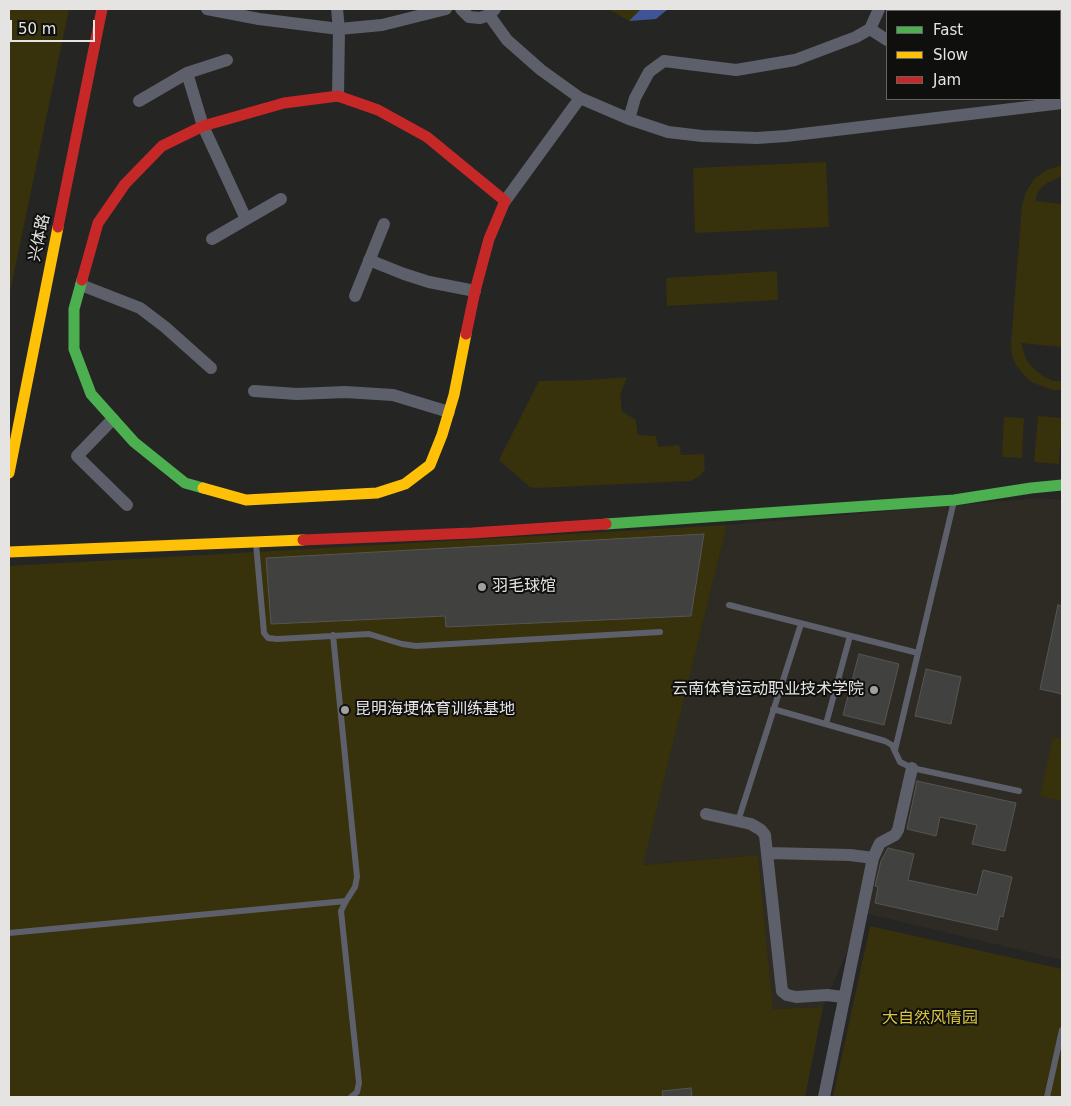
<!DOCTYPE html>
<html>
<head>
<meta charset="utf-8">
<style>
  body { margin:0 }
  #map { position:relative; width:1071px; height:1106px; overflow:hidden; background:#252524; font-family:"DejaVu Sans",sans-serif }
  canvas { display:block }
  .frame { position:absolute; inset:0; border:10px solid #e5e4e2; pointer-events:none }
  .legend { position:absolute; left:886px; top:10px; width:175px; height:90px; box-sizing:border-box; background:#0f0f0d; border:1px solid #656462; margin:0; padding:6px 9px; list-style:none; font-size:15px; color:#e5e4e2 }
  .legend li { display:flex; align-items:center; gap:10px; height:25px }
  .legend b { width:25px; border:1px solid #656462 }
  .scale { position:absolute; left:10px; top:20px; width:85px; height:22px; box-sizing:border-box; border:2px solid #e5e4e2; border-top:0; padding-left:6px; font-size:15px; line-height:18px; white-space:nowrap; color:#e5e4e2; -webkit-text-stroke:4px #0f0f0d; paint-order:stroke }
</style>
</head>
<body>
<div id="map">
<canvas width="1071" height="1106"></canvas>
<div class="frame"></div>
<ul class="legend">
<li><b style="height:6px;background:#4caf50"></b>Fast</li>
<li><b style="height:6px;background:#ffc107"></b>Slow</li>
<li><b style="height:6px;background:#c62828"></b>Jam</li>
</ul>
<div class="scale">50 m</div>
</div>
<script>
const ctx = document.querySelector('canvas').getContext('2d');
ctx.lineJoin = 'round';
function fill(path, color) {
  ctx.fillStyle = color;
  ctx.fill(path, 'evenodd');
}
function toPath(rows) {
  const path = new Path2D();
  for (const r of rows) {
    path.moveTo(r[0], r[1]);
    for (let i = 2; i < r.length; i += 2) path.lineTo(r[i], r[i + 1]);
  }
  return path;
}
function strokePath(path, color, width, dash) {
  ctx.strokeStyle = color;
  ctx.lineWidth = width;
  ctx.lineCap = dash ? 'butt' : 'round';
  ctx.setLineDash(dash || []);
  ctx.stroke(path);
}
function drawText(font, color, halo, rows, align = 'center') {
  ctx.font = font + ' "DejaVu Sans","Noto Sans SC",sans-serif';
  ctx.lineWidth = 4;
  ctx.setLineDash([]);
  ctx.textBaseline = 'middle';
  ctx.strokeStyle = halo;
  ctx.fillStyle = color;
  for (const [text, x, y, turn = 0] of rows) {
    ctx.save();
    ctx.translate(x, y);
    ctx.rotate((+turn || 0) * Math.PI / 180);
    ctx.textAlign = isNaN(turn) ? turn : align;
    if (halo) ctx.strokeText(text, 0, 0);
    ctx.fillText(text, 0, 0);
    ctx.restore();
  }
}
fill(toPath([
  [1039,498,1062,500,1062,960,864,913,823,1007,773,1009,758,855,643,865,727,525]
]), '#2d2b24');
fill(toPath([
  [9,9,69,9,9,297],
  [608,9,668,9,656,19,629,21],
  [826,162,829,227,695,233,693,168],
  [1062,165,1062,176,1047,183,1039,190,1035,201,1062,204,1062,347,1021,343,1027,361,1034,369,1043,376,1053,381,1062,381,1062,390,1053,390,1033,383,1025,376,1016,365,1012,356,1011,344,1022,205,1026,192,1034,179,1047,170],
  [777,271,778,300,667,306,666,278],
  [627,377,620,395,622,411,636,420,638,435,656,436,658,447,679,445,681,455,704,454,705,469,700,476,690,481,536,488,530,487,524,482,499,460,539,381,589,380],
  [1038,416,1062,418,1059,464,1034,462],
  [1004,417,1024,418,1022,458,1002,457],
  [727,525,643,865,758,855,773,1009,823,1007,805,1097,9,1097,9,566],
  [1053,737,1062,739,1062,801,1040,796],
  [870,926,1062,969,1062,1097,833,1097]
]), '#37310c');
fill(toPath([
  [641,9,668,9,656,19,629,21]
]), '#3e5496');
const building = toPath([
  [704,534,691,616,446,627,445,616,271,624,266,558,704,534],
  [1058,605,1062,606,1062,694,1040,689,1058,605],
  [859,654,899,664,884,725,843,715,859,654],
  [926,669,961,677,951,724,915,716,926,669],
  [917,781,1016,803,1005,851,972,844,977,825,940,817,936,836,907,829,917,781],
  [888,848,914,854,908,880,977,895,983,870,1012,877,1003,917,1000,916,997,930,875,903,878,887,875,886,881,861,888,848],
  [691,1088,692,1097,663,1097,662,1091,691,1088]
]);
fill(building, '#414140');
strokePath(building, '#555554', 1);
strokePath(toPath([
  [256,544,264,633,268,638,277,639,369,634,402,644,416,646,660,632],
  [729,605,918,653],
  [333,635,357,877,355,887,346,901,341,911,359,1083,357,1092,351,1097],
  [773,709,885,741,892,745,900,762,912,768,1019,791],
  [826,724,850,636],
  [895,750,954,501],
  [738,821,801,624],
  [9,933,346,901],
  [1047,1097,1062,1030]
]), '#5d606a', 6);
strokePath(toPath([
  [207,9,259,19,339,29,382,25,446,9],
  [337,9,339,29,338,96],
  [461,9,469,17,480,18,489,15,495,9],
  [489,15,507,40,541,70,580,98,629,119,668,132,702,136,757,138,786,136,1062,103],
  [870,29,887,40],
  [1060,30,1062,30],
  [187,73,203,126,246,219],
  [139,101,187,73,227,60],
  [629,119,635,98,649,72,664,61,736,70,795,60,856,37,870,29,879,9],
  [505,201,580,98],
  [212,239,281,199],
  [369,260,404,274,429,282,475,291],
  [81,285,140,308,165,327,211,368],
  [355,296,384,224],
  [254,391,297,394,345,392,393,395,449,412],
  [113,419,77,456,127,505],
  [706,814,751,824,761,830,765,835,782,991,787,995,796,997,827,995,843,997],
  [768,853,850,855,873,858],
  [824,1097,873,858,880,843,895,835,898,830,912,768]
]), '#5d606a', 12);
strokePath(toPath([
  [82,280,74,309,74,349,91,394,134,442,185,483,203,488],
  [606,524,954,500,1031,488,1062,485]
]), '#4caf50', 11);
strokePath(toPath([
  [9,473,58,227],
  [203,488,246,500,377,493,405,484,430,465,442,435,454,395,466,334],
  [9,552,303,540]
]), '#ffc107', 11);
strokePath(toPath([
  [338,96,378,110,427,137,505,201,489,239,475,291,466,334],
  [58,227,102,9],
  [82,280,98,223,125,184,162,146,203,126,284,103,338,96],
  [303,540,472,533,606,524]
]), '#c62828', 11);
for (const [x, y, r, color] of [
  [482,587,5,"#a2a1a0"],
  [874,690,5,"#a2a1a0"],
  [345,710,5,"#a2a1a0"]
]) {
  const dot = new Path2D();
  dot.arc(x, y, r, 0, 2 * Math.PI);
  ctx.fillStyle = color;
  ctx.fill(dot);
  strokePath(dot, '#0f0f0d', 2);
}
drawText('16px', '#e5e4e2', '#0f0f0d', [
  ["兴体路",40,238,-78]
]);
drawText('16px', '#e5e4e2', '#0f0f0d', [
  ["羽毛球馆",492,587],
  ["云南体育运动职业技术学院",864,690,"right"],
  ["昆明海埂体育训练基地",355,710]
], 'left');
drawText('16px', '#d9c43c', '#0f0f0d', [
  ["大自然风情园",930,1019]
]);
</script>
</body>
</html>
